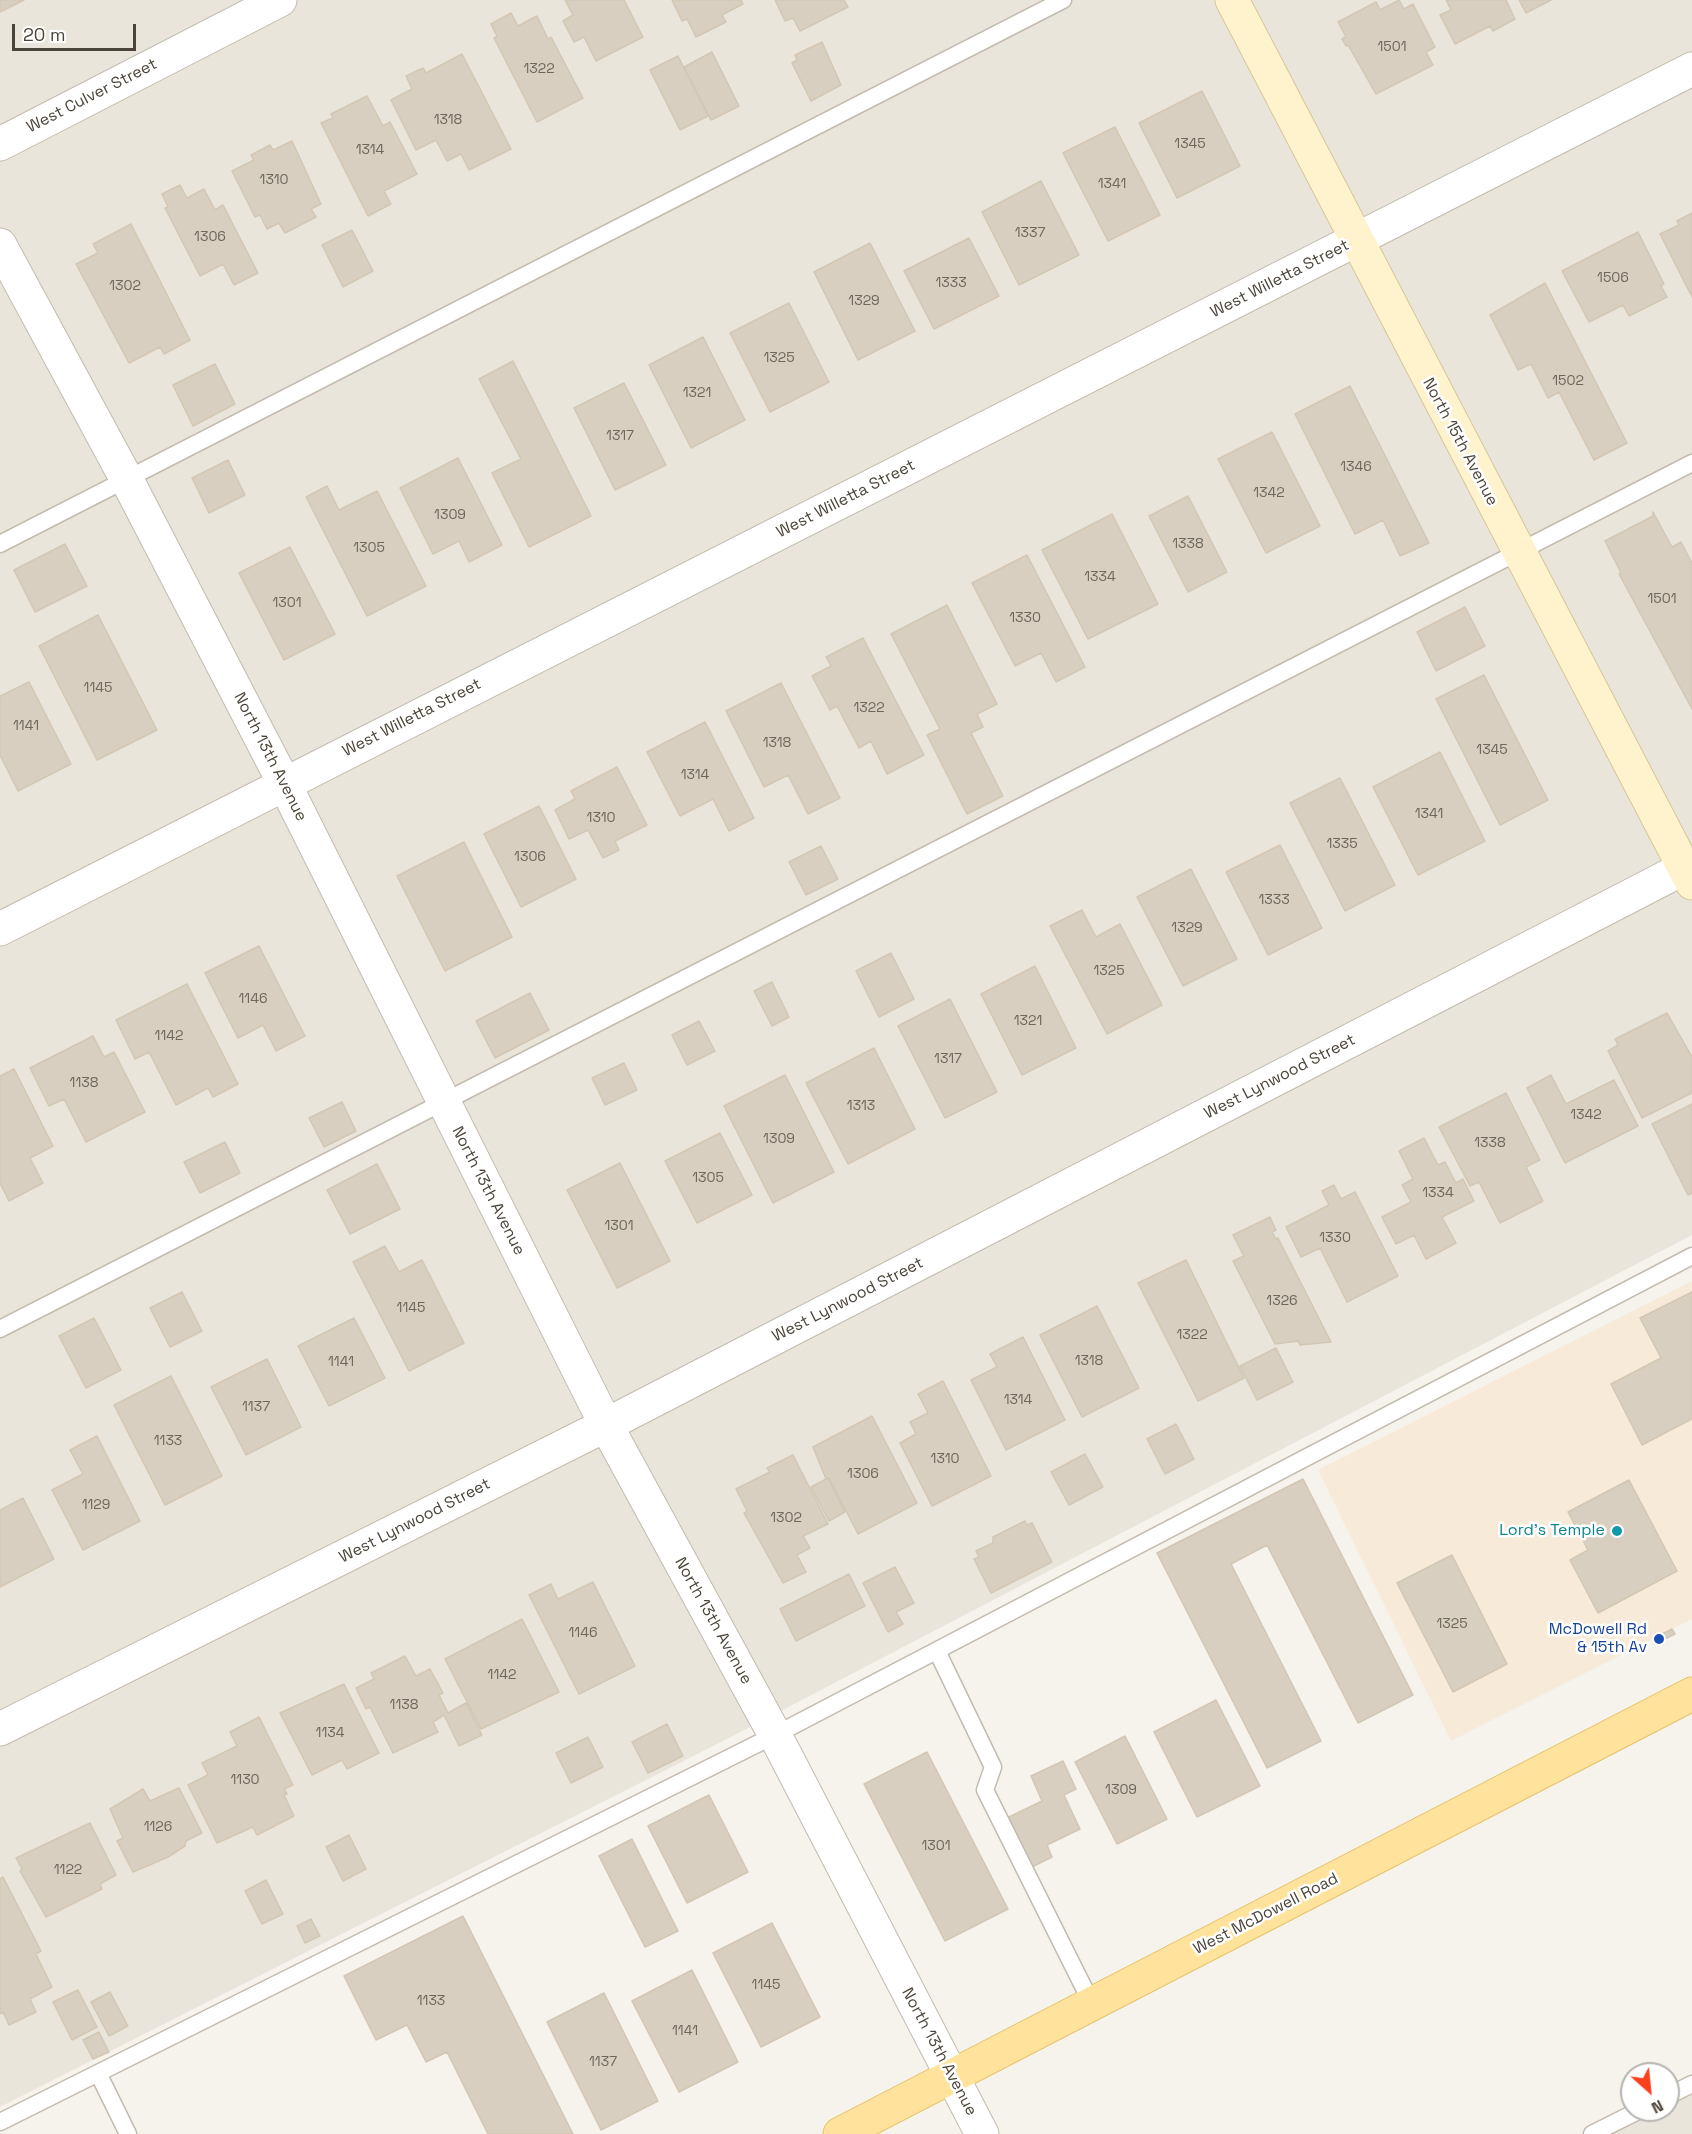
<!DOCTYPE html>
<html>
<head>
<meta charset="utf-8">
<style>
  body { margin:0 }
  #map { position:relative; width:1692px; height:2134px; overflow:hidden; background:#f6f3ec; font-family:"Space Grotesk",sans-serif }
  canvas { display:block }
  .north { position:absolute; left:1620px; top:2062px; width:60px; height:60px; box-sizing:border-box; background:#fff; border:2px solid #b7b4b0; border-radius:50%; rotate:153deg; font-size:16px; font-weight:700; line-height:24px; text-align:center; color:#4b4439 }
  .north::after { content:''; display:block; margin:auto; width:21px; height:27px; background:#fc3f1d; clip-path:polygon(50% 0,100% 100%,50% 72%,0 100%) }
  .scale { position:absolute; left:12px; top:24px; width:124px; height:27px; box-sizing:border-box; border:3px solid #4b4439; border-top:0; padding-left:8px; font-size:18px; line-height:21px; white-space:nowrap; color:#4b4439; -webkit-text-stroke:4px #fff; paint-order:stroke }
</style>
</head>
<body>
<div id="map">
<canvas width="1692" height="2134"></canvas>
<div class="north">N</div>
<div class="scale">20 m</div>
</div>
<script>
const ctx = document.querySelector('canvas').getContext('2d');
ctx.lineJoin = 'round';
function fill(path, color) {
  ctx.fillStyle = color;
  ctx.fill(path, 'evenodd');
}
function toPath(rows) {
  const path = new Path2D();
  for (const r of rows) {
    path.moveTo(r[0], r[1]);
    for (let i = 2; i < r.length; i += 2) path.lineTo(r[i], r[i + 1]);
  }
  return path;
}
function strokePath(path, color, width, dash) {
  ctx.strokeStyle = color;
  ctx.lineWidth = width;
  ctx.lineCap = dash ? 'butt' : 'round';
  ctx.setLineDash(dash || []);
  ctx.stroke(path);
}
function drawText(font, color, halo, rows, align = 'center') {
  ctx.font = font + ' "Space Grotesk",sans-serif';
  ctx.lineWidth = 5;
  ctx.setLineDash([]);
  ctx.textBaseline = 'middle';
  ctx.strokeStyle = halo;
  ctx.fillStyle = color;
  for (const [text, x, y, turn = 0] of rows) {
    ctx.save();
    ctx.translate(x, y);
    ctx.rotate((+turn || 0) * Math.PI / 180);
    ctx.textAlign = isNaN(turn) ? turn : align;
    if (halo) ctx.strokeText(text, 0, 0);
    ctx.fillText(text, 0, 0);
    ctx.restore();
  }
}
fill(toPath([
  [0,0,1692,0,1692,1235,729,1738,0,2107],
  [1692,2084,1692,2134,1592,2134,1640,2110,1668,2110,1668,2096]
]), '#eae5da');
fill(toPath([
  [1692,1281,1692,1619,1451,1741,1318,1470]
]), '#f7ead8');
const building = toPath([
  [0,0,24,0,0,12,0,0],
  [565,0,624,0,643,37,596,61,584,37,574,42,563,21,573,15,565,0],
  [672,0,741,0,743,4,722,15,726,22,696,37,687,19,682,21,672,0],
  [775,0,844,0,848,7,800,31,793,18,785,21,775,0],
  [1399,0,1404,9,1413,4,1435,47,1426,52,1433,65,1376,94,1348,45,1346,46,1342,39,1346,37,1338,22,1376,2,1380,10,1399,0],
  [1446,0,1506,0,1515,19,1493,31,1490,26,1455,44,1440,15,1451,10,1446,0],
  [1519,0,1551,0,1526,13,1519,0],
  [511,13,518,26,537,16,548,39,551,37,583,98,537,122,494,38,497,36,491,24,511,13],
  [822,42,841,85,811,101,792,63,797,60,795,55,822,42],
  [712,52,739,106,711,120,684,67,712,52],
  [462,54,511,149,469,170,461,154,447,161,436,140,416,150,391,100,412,89,406,76,423,68,426,73,462,54],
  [678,56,708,116,680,130,650,70,678,56],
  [1202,91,1240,166,1177,198,1139,123,1202,91],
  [367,96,383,126,390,122,417,174,384,191,391,204,368,216,321,123,333,118,331,114,367,96],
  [1115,127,1160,215,1108,241,1063,153,1115,127],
  [292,141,321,204,311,209,316,217,285,233,279,223,267,229,260,215,255,217,232,171,254,160,251,155,270,145,273,150,292,141],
  [1041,181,1079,255,1019,285,982,212,1041,181],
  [180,185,187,198,204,189,215,210,223,205,258,273,234,285,223,264,200,276,165,208,168,207,162,194,180,185],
  [1692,213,1692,297,1660,234,1679,225,1677,221,1692,213],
  [131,224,190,340,164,354,160,347,129,363,76,264,98,253,93,244,131,224],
  [352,230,373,271,343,287,322,245,352,230],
  [1638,232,1664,284,1661,286,1667,297,1629,316,1623,305,1589,322,1562,271,1638,232],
  [969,238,999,296,934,329,904,271,969,238],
  [870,243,915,331,858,360,814,272,870,243],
  [1545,283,1627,443,1594,460,1559,392,1548,398,1531,364,1518,370,1490,315,1545,283],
  [789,303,829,382,770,412,730,333,789,303],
  [703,337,745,420,691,448,649,365,703,337],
  [513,361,591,516,529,547,492,473,521,459,479,379,513,361],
  [215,364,235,404,193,426,173,385,215,364],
  [624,383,666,465,615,490,574,408,624,383],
  [1350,386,1429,543,1400,556,1383,520,1355,534,1295,414,1350,386],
  [1272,432,1320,526,1266,553,1218,459,1272,432],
  [458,458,502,545,469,562,459,541,433,554,400,488,458,458],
  [228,460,245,495,209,513,192,478,228,460],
  [327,486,339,510,377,491,426,586,367,616,306,497,327,486],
  [1188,496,1227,572,1188,592,1149,516,1188,496],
  [1653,512,1672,547,1681,542,1692,563,1692,709,1619,574,1621,573,1605,541,1653,516,1653,512],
  [1112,514,1158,604,1088,639,1042,550,1112,514],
  [65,544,87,586,35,612,14,570,65,544],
  [290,547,335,634,284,660,239,573,290,547],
  [1027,555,1085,667,1056,682,1041,653,1015,666,972,583,1027,555],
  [947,605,997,704,977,714,983,727,971,733,1003,796,967,814,927,735,940,729,891,634,947,605],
  [1465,607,1485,646,1436,671,1417,632,1465,607],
  [98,615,157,730,97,760,39,646,98,615],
  [863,638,924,755,887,774,871,741,859,748,837,706,830,710,812,676,831,666,826,657,863,638],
  [1484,675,1548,800,1500,825,1436,699,1484,675],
  [29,682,71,764,18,791,0,755,0,696,29,682],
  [781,683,840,798,808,814,788,775,764,787,726,711,781,683],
  [705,722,754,818,729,831,713,799,680,816,647,752,705,722],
  [1440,752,1485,841,1418,875,1373,787,1440,752],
  [617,767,647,825,615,841,619,850,603,858,588,830,569,839,555,810,575,799,571,791,617,767],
  [1340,778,1395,885,1345,911,1290,803,1340,778],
  [539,806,576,879,521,907,484,834,539,806],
  [464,842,512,937,445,971,397,876,464,842],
  [1280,845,1322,928,1268,955,1226,872,1280,845],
  [821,846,838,879,806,895,789,862,821,846],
  [1191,869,1237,959,1183,986,1137,897,1191,869],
  [1082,910,1096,937,1120,924,1162,1005,1107,1034,1050,926,1082,910],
  [259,946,305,1036,276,1051,263,1025,238,1038,205,973,259,946],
  [891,953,914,999,879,1017,856,971,891,953],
  [1035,966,1076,1048,1022,1075,981,994,1035,966],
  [772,982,789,1017,772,1026,754,991,772,982],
  [187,984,238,1084,213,1097,208,1088,176,1105,149,1052,135,1059,116,1020,187,984],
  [530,993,549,1030,495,1058,476,1021,530,993],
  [950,999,997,1092,945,1118,898,1026,950,999],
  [1667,1013,1692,1057,1692,1093,1642,1118,1608,1051,1618,1045,1615,1039,1667,1013],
  [699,1021,715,1051,687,1065,672,1035,699,1021],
  [93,1036,104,1057,114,1052,145,1112,86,1142,64,1099,49,1106,30,1068,93,1036],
  [874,1048,915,1129,848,1164,806,1083,874,1048],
  [624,1063,637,1090,605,1105,592,1078,624,1063],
  [14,1069,53,1146,30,1158,43,1183,9,1201,0,1183,0,1076,14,1069],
  [785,1075,834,1172,773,1203,724,1106,785,1075],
  [1551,1075,1566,1104,1614,1080,1638,1126,1565,1163,1527,1088,1551,1075],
  [1506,1093,1540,1160,1526,1167,1543,1201,1500,1223,1479,1182,1470,1186,1439,1127,1506,1093],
  [342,1102,356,1131,324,1147,309,1118,342,1102],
  [1692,1104,1692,1193,1688,1195,1652,1124,1692,1104],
  [720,1133,752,1195,697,1223,665,1161,720,1133],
  [1424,1138,1438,1165,1445,1162,1456,1183,1463,1179,1474,1201,1442,1217,1456,1243,1426,1259,1414,1235,1396,1244,1382,1217,1411,1202,1402,1185,1413,1179,1399,1151,1424,1138],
  [225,1142,240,1173,200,1193,184,1162,225,1142],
  [620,1163,670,1261,617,1288,567,1190,620,1163],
  [377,1164,400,1209,350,1234,327,1190,377,1164],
  [1334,1185,1341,1199,1355,1192,1398,1276,1347,1302,1320,1248,1301,1257,1286,1227,1329,1205,1322,1191,1334,1185],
  [1270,1217,1276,1230,1272,1232,1276,1239,1278,1238,1331,1342,1300,1345,1298,1341,1275,1344,1233,1261,1244,1256,1233,1235,1270,1217],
  [385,1246,399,1272,422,1260,464,1343,409,1371,353,1262,385,1246],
  [1186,1260,1244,1378,1198,1401,1138,1283,1186,1260],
  [182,1292,202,1331,170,1347,150,1308,182,1292],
  [1692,1292,1692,1419,1642,1445,1611,1384,1661,1358,1640,1318,1692,1292],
  [1097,1306,1139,1388,1082,1417,1040,1335,1097,1306],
  [94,1318,121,1370,86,1388,59,1336,94,1318],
  [354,1318,385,1378,329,1406,298,1346,354,1318],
  [1023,1337,1065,1420,1006,1450,971,1380,997,1367,990,1354,1023,1337],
  [1276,1348,1293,1382,1257,1400,1240,1366,1276,1348],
  [267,1359,301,1427,246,1455,211,1387,267,1359],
  [171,1376,222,1476,165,1505,114,1405,171,1376],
  [943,1381,991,1476,932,1506,900,1443,916,1434,910,1422,928,1413,918,1394,943,1381],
  [872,1416,917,1503,858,1534,829,1478,826,1479,813,1447,872,1416],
  [1176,1424,1194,1459,1165,1474,1147,1439,1176,1424],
  [97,1436,140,1521,83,1550,52,1490,83,1474,70,1450,97,1436],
  [1085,1454,1103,1487,1069,1505,1051,1472,1085,1454],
  [793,1455,828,1524,803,1536,810,1548,797,1555,806,1572,783,1583,744,1513,747,1511,736,1489,770,1472,767,1468,793,1455],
  [828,1478,845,1512,829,1521,811,1487,828,1478],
  [1303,1479,1413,1695,1358,1723,1267,1545,1231,1564,1321,1741,1267,1768,1157,1553,1303,1479],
  [1629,1480,1677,1571,1598,1613,1570,1560,1588,1550,1568,1512,1629,1480],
  [23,1498,54,1559,0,1587,0,1510,23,1498],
  [1025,1521,1027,1525,1032,1523,1052,1562,991,1593,974,1559,979,1557,976,1551,993,1543,993,1537,1025,1521],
  [1452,1555,1507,1664,1453,1692,1397,1583,1452,1555],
  [895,1567,914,1603,896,1612,903,1624,888,1632,863,1583,895,1567],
  [849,1574,865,1606,796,1641,780,1609,849,1574],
  [593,1582,635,1666,579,1694,529,1595,551,1584,558,1599,593,1582],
  [522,1619,559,1692,481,1729,445,1659,522,1619],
  [1672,1629,1675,1634,1657,1643,1654,1638,1672,1629],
  [405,1656,416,1676,430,1669,443,1693,439,1695,448,1713,466,1703,482,1735,459,1746,444,1715,433,1722,438,1732,393,1753,370,1707,366,1709,356,1688,374,1679,371,1673,405,1656],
  [344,1684,379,1753,347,1769,342,1760,312,1775,280,1713,344,1684],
  [1216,1700,1260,1786,1197,1817,1154,1732,1216,1700],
  [259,1717,293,1785,284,1789,287,1794,284,1795,294,1816,257,1835,253,1827,217,1843,188,1785,208,1775,202,1763,237,1746,230,1732,259,1717],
  [667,1724,683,1756,648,1773,632,1742,667,1724],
  [1125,1736,1167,1819,1117,1844,1075,1762,1125,1736],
  [588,1737,603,1767,571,1783,556,1753,588,1737],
  [927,1752,1008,1909,945,1941,864,1784,927,1752],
  [1063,1761,1076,1789,1064,1795,1080,1829,1047,1845,1052,1857,1032,1867,1009,1817,1042,1801,1031,1776,1063,1761],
  [179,1788,202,1833,186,1841,185,1846,168,1857,133,1872,117,1841,123,1838,110,1809,143,1789,150,1801,179,1788],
  [709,1795,748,1872,687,1903,648,1826,709,1795],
  [90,1823,116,1875,100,1884,102,1889,46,1917,20,1871,22,1869,16,1858,90,1823],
  [349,1835,366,1869,343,1881,326,1847,349,1835],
  [632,1839,678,1931,645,1947,599,1856,632,1839],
  [3,1877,41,1951,36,1954,52,1987,30,1999,36,2012,9,2025,3,2012,0,2014,0,1879,3,1877],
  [266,1880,283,1914,262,1924,245,1891,266,1880],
  [463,1916,573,2134,488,2134,447,2052,426,2062,407,2025,376,2040,344,1976,463,1916],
  [311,1919,320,1936,305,1943,297,1926,311,1919],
  [772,1923,820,2017,761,2047,713,1953,772,1923],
  [692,1970,738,2062,679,2092,632,2001,692,1970],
  [78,1990,97,2027,72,2040,53,2002,78,1990],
  [110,1992,128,2026,109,2036,91,2002,110,1992],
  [604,1993,658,2101,601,2130,547,2022,604,1993],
  [99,2032,109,2052,93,2059,83,2040,99,2032]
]);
fill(building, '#d8cfc1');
strokePath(building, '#d3c7b4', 1.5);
const lane = toPath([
  [0,544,1063,0],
  [0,1329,1692,463],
  [937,1651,993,1767,985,1790,1092,2004],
  [98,2073,128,2134],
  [1668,2096,1692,2084],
  [0,2122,775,1735,1692,1256],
  [1592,2134,1640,2110]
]);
const street = toPath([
  [0,144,280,0],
  [0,245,127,480,284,783,606,1425,775,1735,982,2134],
  [0,929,1692,69],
  [0,1729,606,1425,1692,864]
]);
const secondary = toPath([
  [1232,0,1692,883]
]);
const primary = toPath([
  [840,2134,1692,1694]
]);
strokePath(lane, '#c2bbae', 19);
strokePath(street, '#c2bbae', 35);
strokePath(secondary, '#d6c79b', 35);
strokePath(primary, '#e6c16a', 35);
strokePath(lane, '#fff', 16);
strokePath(street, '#fff', 33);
strokePath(secondary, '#fff3cd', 33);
strokePath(primary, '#ffe39c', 33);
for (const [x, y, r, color] of [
  [1617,1531,6,"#0f9aa8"],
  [1659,1639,6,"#1a4fb4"]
]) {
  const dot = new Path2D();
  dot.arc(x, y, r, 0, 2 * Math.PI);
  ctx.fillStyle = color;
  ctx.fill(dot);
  strokePath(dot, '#fff', 2);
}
drawText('14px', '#6e675b', null, [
  ["1501",1392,47],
  ["1322",539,69],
  ["1318",448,120],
  ["1345",1190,144],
  ["1314",370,150],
  ["1310",274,180],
  ["1341",1112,184],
  ["1337",1030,233],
  ["1306",210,237],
  ["1506",1613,278],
  ["1333",951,283],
  ["1302",125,286],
  ["1329",864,301],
  ["1325",779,358],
  ["1502",1568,381],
  ["1321",697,393],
  ["1317",620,436],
  ["1346",1356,467],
  ["1342",1269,493],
  ["1309",450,515],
  ["1338",1188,544],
  ["1305",369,548],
  ["1334",1100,577],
  ["1501",1662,599],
  ["1301",287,603],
  ["1330",1025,618],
  ["1145",98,688],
  ["1322",869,708],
  ["1141",26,726],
  ["1318",777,743],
  ["1345",1492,750],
  ["1314",695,775],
  ["1341",1429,814],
  ["1310",601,818],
  ["1335",1342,844],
  ["1306",530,857],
  ["1333",1274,900],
  ["1329",1187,928],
  ["1325",1109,971],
  ["1146",253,999],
  ["1321",1028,1021],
  ["1142",169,1036],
  ["1317",948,1059],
  ["1138",84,1083],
  ["1313",861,1106],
  ["1342",1586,1115],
  ["1309",779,1139],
  ["1338",1490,1143],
  ["1305",708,1178],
  ["1334",1438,1193],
  ["1301",619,1226],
  ["1330",1335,1238],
  ["1326",1282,1301],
  ["1145",411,1308],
  ["1322",1192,1335],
  ["1318",1089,1361],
  ["1141",341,1362],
  ["1314",1018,1400],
  ["1137",256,1407],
  ["1133",168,1441],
  ["1310",945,1459],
  ["1306",863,1474],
  ["1129",96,1505],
  ["1302",786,1518],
  ["1325",1452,1624],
  ["1146",583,1633],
  ["1142",502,1675],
  ["1138",404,1705],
  ["1134",330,1733],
  ["1130",245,1780],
  ["1309",1121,1790],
  ["1126",158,1827],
  ["1301",936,1846],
  ["1122",68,1870],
  ["1145",766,1985],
  ["1133",431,2001],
  ["1141",685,2031],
  ["1137",603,2062]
]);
drawText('16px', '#4b4439', '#fff', [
  ["West Culver Street",92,96,-27],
  ["West Willetta Street",1280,279,-27],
  ["North 15th Avenue",1460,442,62],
  ["West Willetta Street",846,499,-27],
  ["West Willetta Street",412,718,-27],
  ["North 13th Avenue",270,757,63],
  ["West Lynwood Street",1280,1077,-27],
  ["North 13th Avenue",488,1191,63],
  ["West Lynwood Street",848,1300,-27],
  ["West Lynwood Street",415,1521,-27],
  ["North 13th Avenue",713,1621,61],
  ["West McDowell Road",1266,1914,-27],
  ["North 13th Avenue",939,2052,62]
]);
drawText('16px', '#0d838f', '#fff', [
  ["Lord's Temple",1605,1531]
], 'right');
drawText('16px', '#164399', '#fff', [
  ["McDowell Rd",1647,1630],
  ["& 15th Av",1647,1648]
], 'right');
</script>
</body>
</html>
